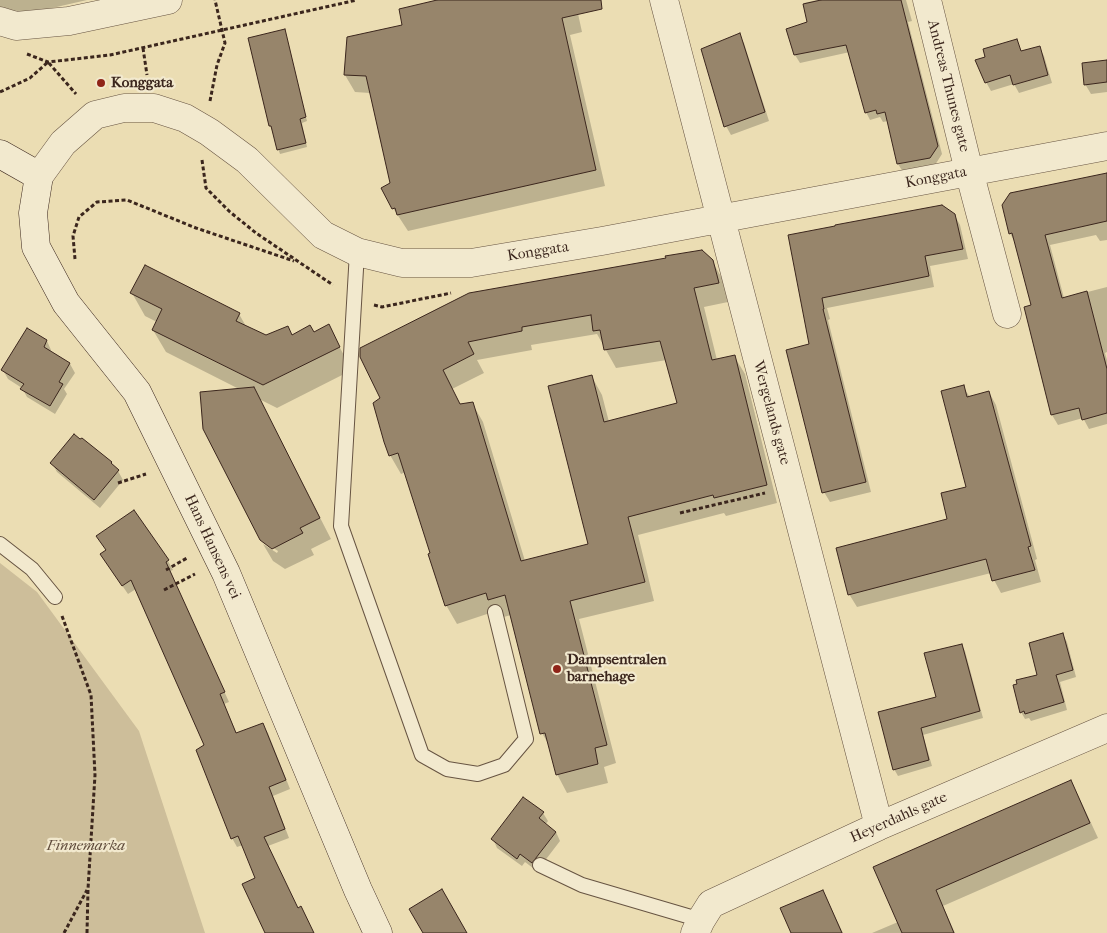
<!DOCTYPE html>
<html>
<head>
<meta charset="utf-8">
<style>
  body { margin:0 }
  canvas { display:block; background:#ebddb3 }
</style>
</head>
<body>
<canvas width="1107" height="933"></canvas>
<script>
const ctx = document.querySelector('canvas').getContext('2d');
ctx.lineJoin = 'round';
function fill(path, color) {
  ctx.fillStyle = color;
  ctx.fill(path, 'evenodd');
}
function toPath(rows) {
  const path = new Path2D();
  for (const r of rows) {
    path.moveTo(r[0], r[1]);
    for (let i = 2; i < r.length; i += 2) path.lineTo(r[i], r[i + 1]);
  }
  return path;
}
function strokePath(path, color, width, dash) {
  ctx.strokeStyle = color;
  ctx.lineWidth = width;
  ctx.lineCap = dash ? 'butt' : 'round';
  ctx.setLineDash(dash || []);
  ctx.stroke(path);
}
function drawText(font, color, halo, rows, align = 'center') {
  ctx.font = font + ' "IM FELL French Canon",serif';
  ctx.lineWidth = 4.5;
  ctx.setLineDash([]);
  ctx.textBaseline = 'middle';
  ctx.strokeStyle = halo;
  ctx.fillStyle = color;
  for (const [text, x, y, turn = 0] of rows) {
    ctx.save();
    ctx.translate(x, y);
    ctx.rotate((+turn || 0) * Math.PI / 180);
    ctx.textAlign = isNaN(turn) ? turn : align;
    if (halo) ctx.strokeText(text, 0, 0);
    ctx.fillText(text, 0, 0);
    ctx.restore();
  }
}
fill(toPath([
  [0,563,37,592,139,731,205,933,0,933]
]), '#cdbe9a');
fill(toPath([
  [0,0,87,0,0,20],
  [443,0,575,0,582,32,570,35,605,186,408,231,393,208,391,184,370,93,355,92,345,75,403,26],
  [817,0,906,0,912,21,908,22,942,154,935,165,903,172,898,164,888,121,883,122,880,117,870,120,866,112,850,52,800,63,795,55,787,30,808,23,804,3],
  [284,31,307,121,302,123,307,147,280,154,270,125],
  [739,35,744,43,769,121,731,135,726,126,702,50],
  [1016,40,1022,52,1039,47,1044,56,1052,83,1019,93,1014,84,991,91,986,82,987,58],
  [1107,62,1107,92,1091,94,1085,84],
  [1107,175,1107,240,1100,241,1096,235,1050,245,1064,298,1107,287,1107,352,1105,353,1107,360,1107,424,1089,429,1083,418,1058,425,1052,415,1025,308,1032,306,1015,243,1010,233],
  [954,214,960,225,968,259,930,266,934,287,827,308,830,319,828,320,871,492,830,502,824,492,810,345,790,236],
  [712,261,723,280,728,302,704,307,717,360,734,356,745,374,777,503,726,516,724,513,638,535,654,601,579,619,616,763,604,767,608,783,567,793,557,774,550,747,542,733,511,615,500,618,496,611,457,624,446,605,406,472,401,474,390,455,382,399,361,356],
  [597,334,616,368,667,360,679,404,609,422,602,395,592,377,589,545,525,561,483,422,472,403,461,405,452,389,484,373,477,360,532,350,531,345],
  [132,293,239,314,247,328,266,337,313,333,328,326,352,370,277,408,259,399,331,539,311,549,314,555,285,569,273,561,263,544,277,553,278,551,261,540,241,390,166,352,153,330,157,322,145,316],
  [28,330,47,341,51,350,50,352,70,364,75,373,64,389,67,394,55,414,27,397,22,388,8,379,3,370],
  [963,387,970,397,989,392,996,405,1037,559,1035,560,1041,582,1001,593,994,580,991,573,857,607,849,594,949,520,968,488],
  [52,463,118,471,123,480,100,508,57,472],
  [101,555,168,561,173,570,170,571,229,702,224,704,237,734,262,724,268,733,290,789,273,796,289,838,268,846,298,909,314,933,266,933,256,878,243,845,237,847,232,838,206,746,136,589,128,594],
  [1063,635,1067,642,1076,677,1060,682,1067,710,1031,721,1029,718,1025,719,1021,712,1039,676],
  [962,645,965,651,983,718,923,735,932,766,898,776,894,769,938,698],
  [1071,782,1079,797,1098,838,943,906,955,933,872,933,898,922,875,868],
  [543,813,548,821,545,825,556,832,560,841,537,871,525,862,522,866,497,848,493,839],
  [823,891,843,933,792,933]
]), '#0003');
const building = toPath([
  [437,0,601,0,602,9,562,18,596,170,397,215,395,208,392,209,381,188,390,183,366,76,344,75,347,37,402,25,399,9,437,0],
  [821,0,901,0,938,146,930,158,897,164,885,112,877,114,876,110,865,113,846,45,794,55,786,29,807,22,803,4,821,0],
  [285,29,306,117,300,119,306,143,277,150,271,126,269,126,248,38,285,29],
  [740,33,765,112,724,127,701,49,740,33],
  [1017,39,1021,51,1040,46,1048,75,1013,85,1010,75,985,83,975,60,985,57,983,49,1017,39],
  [1107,60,1107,82,1084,85,1082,63,1107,60],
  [1107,173,1107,221,1045,235,1062,298,1087,291,1107,369,1107,413,1082,420,1079,408,1051,415,1024,307,1031,305,1012,233,1009,234,1002,205,1010,193,1107,173],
  [942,205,955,214,963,249,925,256,929,276,822,298,824,309,823,309,866,482,822,493,786,350,809,344,788,235,835,226,835,225,942,205],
  [702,250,713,260,719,283,694,288,712,360,735,355,767,485,714,498,713,495,628,517,645,582,570,601,607,745,595,748,598,764,556,775,545,733,540,734,505,595,488,600,486,593,445,606,428,554,430,553,398,453,389,456,384,442,373,403,380,398,360,357,360,348,469,293,666,258,665,256,702,250],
  [591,315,593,331,600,330,604,350,660,341,677,403,604,422,592,375,548,386,588,544,521,561,473,402,460,404,443,370,474,354,468,342,522,331,522,327,591,315],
  [145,265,240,313,236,321,266,335,288,326,292,335,310,325,314,332,329,324,340,347,263,385,152,330,162,309,130,293,145,265],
  [27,328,47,340,44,347,70,363,59,382,63,384,50,406,20,389,24,384,1,370,27,328],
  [964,385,967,397,989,391,1031,546,1028,547,1035,570,992,581,986,559,848,595,836,548,947,519,941,493,966,487,941,391,964,385],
  [254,387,320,518,300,528,303,533,272,549,260,540,203,429,200,392,254,387],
  [74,434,80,439,82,438,112,462,111,463,119,470,94,500,50,463,74,434],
  [134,510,169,560,166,562,225,692,220,694,236,733,263,723,286,780,269,787,285,829,264,837,298,908,301,906,314,933,265,933,242,884,255,878,238,836,231,839,196,750,204,745,131,580,122,586,100,554,106,550,96,536,134,510],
  [1063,633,1073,670,1056,675,1064,702,1025,714,1024,711,1020,713,1013,685,1017,684,1016,680,1037,675,1029,643,1063,633],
  [962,644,980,711,921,728,929,760,893,770,878,712,936,697,924,653,962,644],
  [1071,780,1090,823,936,890,954,933,902,933,873,867,1071,780],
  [523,797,544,812,539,818,556,832,532,863,520,854,517,859,491,839,523,797],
  [442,889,467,933,423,933,409,909,442,889],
  [823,890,842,933,791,933,780,908,823,890]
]);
fill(building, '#97856b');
strokePath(building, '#3b261d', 1);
const service = toPath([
  [357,252,341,526,422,755,447,769,478,774,504,765,526,739,495,612],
  [0,544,32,569,55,597],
  [540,865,582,885,701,920]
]);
const minor = toPath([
  [664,0,879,826],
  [927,0,969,171,1007,314],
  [0,21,16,26,69,21,168,0],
  [39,176,63,143,95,115,124,108,154,108,185,118,209,132,247,160,323,235,357,252,402,263,471,263,602,241,1107,146],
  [695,933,701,920,711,904,879,826,1107,728]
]);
const secondary = toPath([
  [0,154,39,176,33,213,36,247,66,303,137,392,226,573,358,890,378,933]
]);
strokePath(service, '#675442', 16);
strokePath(minor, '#675442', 29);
strokePath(secondary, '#3b261d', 29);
strokePath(toPath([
  [143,48,147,75],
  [27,54,48,62,110,55,357,0],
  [0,92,30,78,48,62,76,94],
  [210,101,217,65,225,43,215,0],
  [202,160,206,188,230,212,256,233,333,285],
  [75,259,73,236,79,217,97,202,127,200,196,228,294,261],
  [374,305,382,307,451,293],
  [118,483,146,474],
  [680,513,765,493],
  [166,570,187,558],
  [164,590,195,574],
  [62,616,91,695,95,775,88,889,87,933],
  [64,933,87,890]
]), '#3b261d', 3, [4, 2.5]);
strokePath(service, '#f2e9ce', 14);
strokePath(minor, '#f2e9ce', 28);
strokePath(secondary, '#f2e9ce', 28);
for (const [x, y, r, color] of [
  [101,83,5,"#8f2418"],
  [557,669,5,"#8f2418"]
]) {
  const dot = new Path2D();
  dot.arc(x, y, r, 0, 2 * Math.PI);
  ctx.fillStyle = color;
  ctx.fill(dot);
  strokePath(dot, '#f2e9ce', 2);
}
drawText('bold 15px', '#3b261d', '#f2e9ce', [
  ["Konggata",111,83],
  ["Dampsentralen",567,660],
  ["barnehage",567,677]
], 'left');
drawText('15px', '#3b261d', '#f2e9ce', [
  ["Andreas Thunes gate",948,86,76],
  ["Konggata",936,178,-11],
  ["Konggata",538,252,-9],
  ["Wergelands gate",771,413,75],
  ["Hans Hansens vei",212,547,65],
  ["Heyerdahls gate",899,818,-24]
]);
drawText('italic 15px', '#604c3c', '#f2e9ce', [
  ["Finnemarka",86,846]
]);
</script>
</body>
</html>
